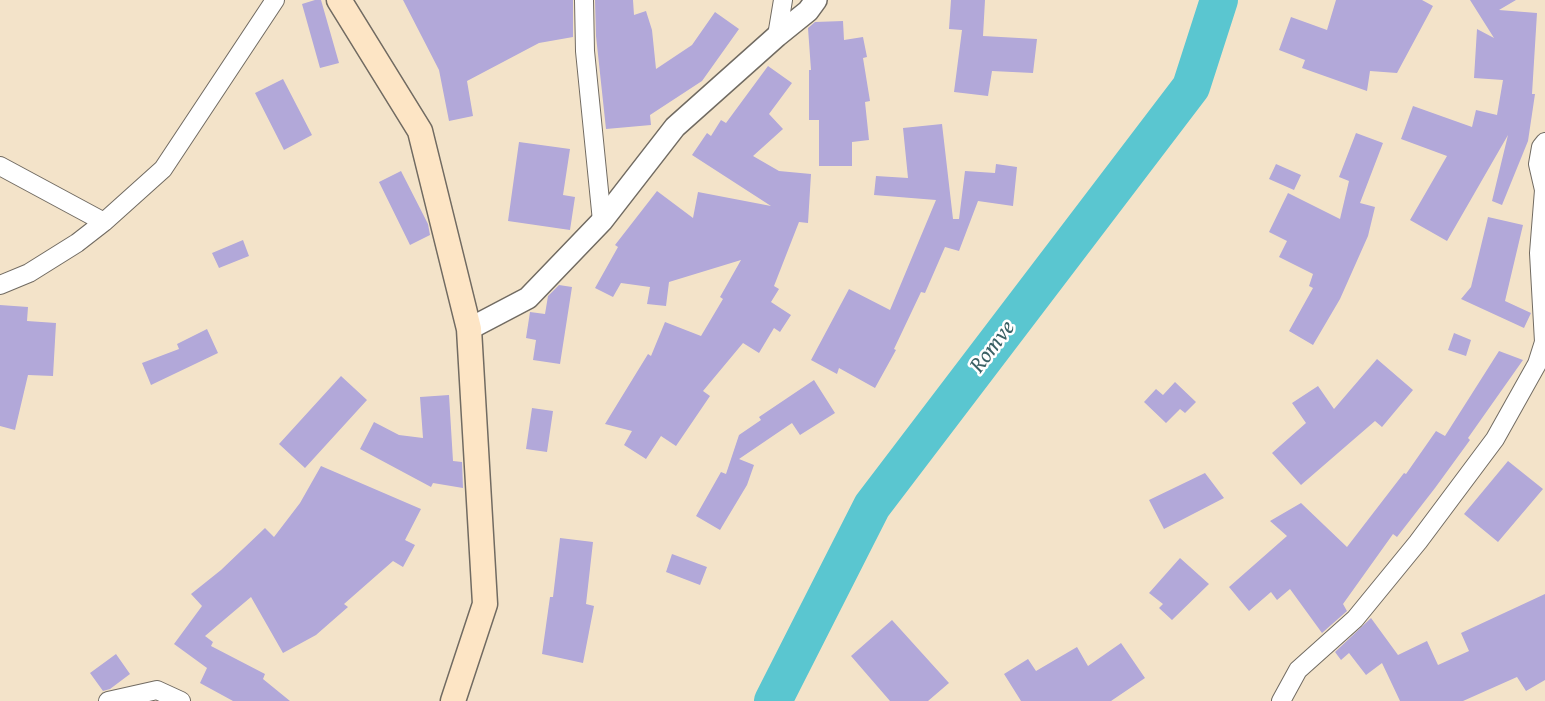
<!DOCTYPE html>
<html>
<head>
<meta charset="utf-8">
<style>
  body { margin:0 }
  canvas { display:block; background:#f3e3c9 }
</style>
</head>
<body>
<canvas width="1545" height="701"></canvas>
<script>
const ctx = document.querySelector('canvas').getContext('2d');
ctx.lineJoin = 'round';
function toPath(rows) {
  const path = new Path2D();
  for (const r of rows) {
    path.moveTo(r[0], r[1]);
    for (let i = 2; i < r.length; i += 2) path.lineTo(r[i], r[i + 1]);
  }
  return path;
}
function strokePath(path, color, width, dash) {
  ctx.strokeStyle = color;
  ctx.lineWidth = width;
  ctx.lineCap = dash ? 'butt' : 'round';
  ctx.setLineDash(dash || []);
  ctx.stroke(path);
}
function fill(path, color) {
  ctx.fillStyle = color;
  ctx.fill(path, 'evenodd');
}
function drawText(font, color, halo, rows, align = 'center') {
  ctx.font = font + ' "Gentium Book Plus",serif';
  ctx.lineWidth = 5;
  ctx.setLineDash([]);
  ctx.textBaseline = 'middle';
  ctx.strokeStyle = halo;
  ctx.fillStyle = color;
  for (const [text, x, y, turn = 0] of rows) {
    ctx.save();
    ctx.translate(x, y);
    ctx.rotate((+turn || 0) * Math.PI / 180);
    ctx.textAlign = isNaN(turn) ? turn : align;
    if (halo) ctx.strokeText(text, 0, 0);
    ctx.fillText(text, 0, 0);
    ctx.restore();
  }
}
strokePath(toPath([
  [773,701,872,506,1191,87,1219,0]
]), '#5ac6d0', 38);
fill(toPath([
  [315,0,321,0,339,63,320,68,302,4],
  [403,0,573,0,573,37,539,43,467,81,473,116,449,121,439,70],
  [595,0,633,0,634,15,646,11,652,30,656,69,692,45,715,12,739,29,702,81,650,115,651,125,606,129,596,36],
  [951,0,985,0,983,36,1037,39,1033,73,992,71,988,96,954,92,962,30,949,29],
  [1336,0,1422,0,1433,6,1397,73,1370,71,1367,91,1302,68,1305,60,1279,50,1291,17,1327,30],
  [1470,0,1516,0,1499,10,1537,13,1532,94,1535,94,1528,141,1502,205,1492,201,1508,135,1447,241,1410,220,1447,156,1401,139,1413,106,1472,127,1476,110,1497,115,1503,80,1474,78,1477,29,1494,38],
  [843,21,844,40,863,37,867,57,863,58,870,101,865,102,869,140,852,142,852,166,819,166,819,120,809,120,809,70,811,70,808,28,815,22],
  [768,66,792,83,769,114,783,129,753,156,779,171,811,174,808,223,799,222,774,286,779,289,771,302,791,315,780,332,774,328,759,353,743,343,703,391,710,396,676,446,661,436,646,459,624,445,632,431,605,424,648,354,651,356,665,322,701,336,723,299,720,297,741,260,669,282,666,306,647,304,650,287,621,283,613,297,595,288,618,247,615,245,657,191,693,218,698,192,771,206,692,155,707,133,711,136,721,120,726,123],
  [283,79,312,135,284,150,255,93],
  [942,124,953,219,959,219,965,171,995,173,996,164,1017,167,1013,206,978,201,959,251,945,247,925,293,921,292,894,349,896,350,875,388,839,368,837,374,811,360,849,289,890,310,936,200,874,195,876,176,908,178,903,128],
  [1356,133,1383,143,1360,203,1375,207,1368,236,1340,299,1313,345,1289,331,1313,288,1309,286,1313,274,1279,257,1287,241,1269,232,1288,193,1340,219,1349,181,1339,177],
  [519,142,570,149,563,195,575,197,570,230,508,221],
  [1276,164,1301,175,1294,190,1269,179],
  [401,171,428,224,430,235,410,245,379,182],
  [1488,217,1523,225,1505,301,1531,313,1524,328,1461,299,1471,287],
  [243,240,249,256,219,268,212,253],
  [559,285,572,287,560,364,533,360,536,340,526,338,530,312,545,314,548,296],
  [0,305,28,307,27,321,56,323,53,376,28,375,15,430,0,426],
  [207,329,218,353,151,385,142,363,179,349,177,344],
  [1454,333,1471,340,1466,356,1448,350],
  [1499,351,1523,360,1468,438,1470,440,1435,488,1397,537,1393,534,1343,604,1347,611,1322,633,1290,589,1277,600,1271,592,1249,611,1229,587,1287,536,1270,521,1301,503,1347,547,1404,473,1406,474,1436,431,1445,436],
  [1377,359,1413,390,1382,427,1375,421,1301,485,1272,453,1306,423,1292,403,1318,386,1334,409],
  [341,376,367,400,305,468,279,444],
  [814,380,835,413,800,435,792,423,739,459,754,465,747,485,720,530,696,516,721,472,726,474,739,435,761,420,759,417],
  [1175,382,1196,402,1185,413,1180,409,1166,423,1144,402,1156,389,1163,395],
  [449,395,453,461,462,462,463,488,433,483,431,487,360,449,374,422,399,435,423,438,420,397],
  [532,408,553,411,547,452,526,449],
  [1508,461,1543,489,1498,542,1464,514],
  [321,466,421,509,405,540,415,545,403,567,393,561,344,604,348,607,316,635,283,653,251,597,205,636,213,642,211,646,265,674,263,679,290,701,233,701,200,683,207,668,174,644,202,606,191,594,221,570,265,528,274,537,300,503],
  [1205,473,1224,498,1164,529,1149,500],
  [560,538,593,542,586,604,594,606,583,663,542,654,550,597,553,597],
  [672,554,707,567,700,585,666,572],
  [1180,558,1209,584,1172,620,1159,608,1163,604,1149,593],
  [1545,594,1545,680,1526,691,1517,677,1463,701,1400,701,1382,663,1366,675,1349,653,1341,660,1335,652,1371,618,1398,655,1427,641,1438,665,1469,651,1461,633],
  [892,620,949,683,928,701,890,701,851,656],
  [1121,643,1145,678,1111,701,1021,701,1004,674,1028,659,1036,671,1077,647,1088,666],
  [116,654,130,674,110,689,103,691,90,673]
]), '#b2a8d9');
const minor = toPath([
  [584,0,585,51,602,221],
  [777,36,783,0],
  [0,166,104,222],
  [0,285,29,273,77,243,104,222,163,169,275,0],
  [108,701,157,690,181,701],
  [1281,701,1298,670,1355,619,1418,542,1495,439,1537,364,1544,342,1539,253,1544,190,1538,164,1541,147,1545,142]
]);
const tertiary = toPath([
  [469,329,528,298,602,221,675,127,777,36,808,11,816,0]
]);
const secondary = toPath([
  [339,0,420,131,469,329,485,604,453,701]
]);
strokePath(minor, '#716b62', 20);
strokePath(tertiary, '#716b62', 24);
strokePath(secondary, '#716b62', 27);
strokePath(minor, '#fff', 18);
strokePath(tertiary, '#fff', 21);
strokePath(secondary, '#fde5c5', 24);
drawText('italic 23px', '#3b6165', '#fff', [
  ["Romve",993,347,-53]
]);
</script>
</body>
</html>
